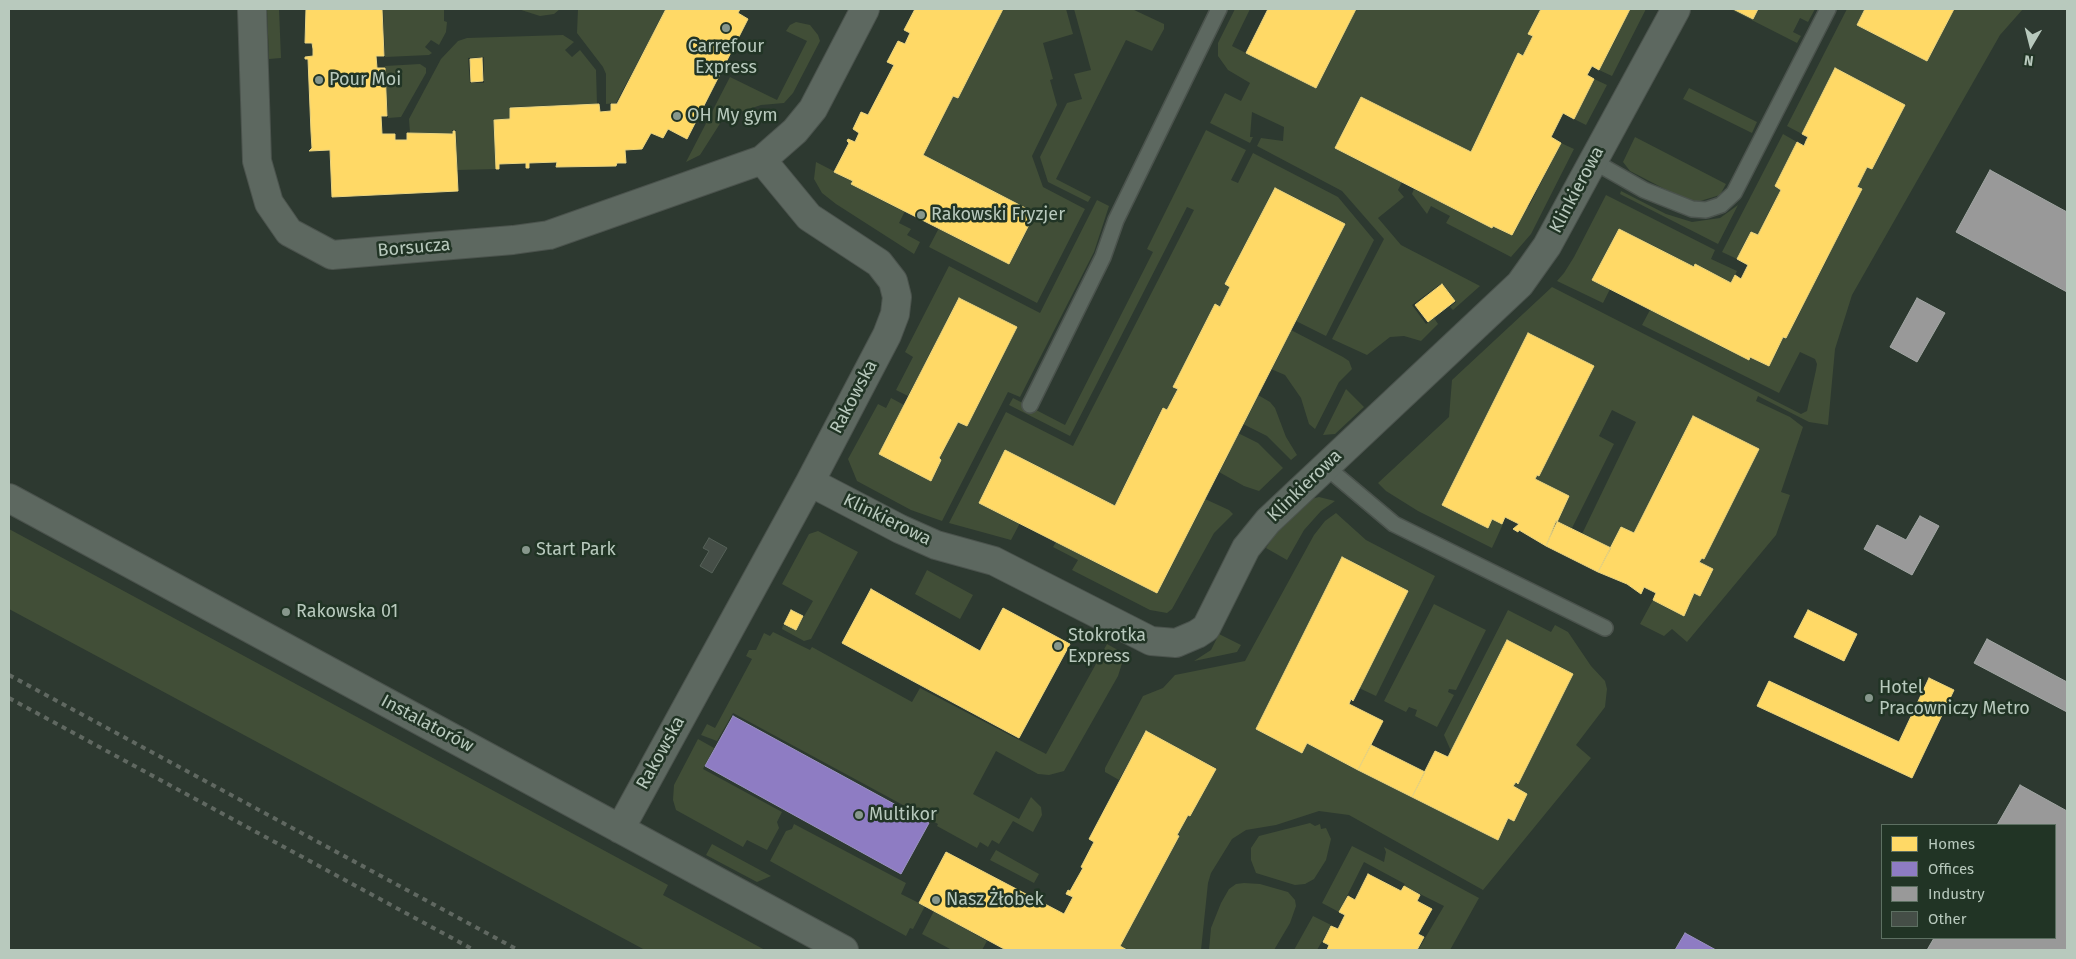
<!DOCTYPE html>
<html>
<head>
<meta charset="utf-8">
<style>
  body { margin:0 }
  #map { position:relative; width:2076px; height:959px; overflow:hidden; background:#2d3930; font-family:"Fira Sans",sans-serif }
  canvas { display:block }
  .frame { position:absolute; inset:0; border:10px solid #b8c9bd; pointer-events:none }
  .legend { position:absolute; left:1881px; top:824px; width:175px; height:115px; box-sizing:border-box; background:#213425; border:1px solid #5d7062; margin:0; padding:6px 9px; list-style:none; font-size:15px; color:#b8c9bd }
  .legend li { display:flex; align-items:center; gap:10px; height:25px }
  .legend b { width:25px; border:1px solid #5d7062 }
  .north { position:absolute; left:2006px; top:20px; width:50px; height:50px; -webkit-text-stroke:4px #213425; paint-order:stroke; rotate:188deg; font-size:14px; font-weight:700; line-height:20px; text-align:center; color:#b8c9bd }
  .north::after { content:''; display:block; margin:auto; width:18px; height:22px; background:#b8c9bd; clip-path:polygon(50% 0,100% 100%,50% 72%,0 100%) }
</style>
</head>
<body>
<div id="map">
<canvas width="2076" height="959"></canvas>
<div class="frame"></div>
<ul class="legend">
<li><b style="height:14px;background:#ffd966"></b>Homes</li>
<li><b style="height:14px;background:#8e7cc3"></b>Offices</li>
<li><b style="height:14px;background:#999"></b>Industry</li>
<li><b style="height:14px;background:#454e47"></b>Other</li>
</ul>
<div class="north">N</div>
</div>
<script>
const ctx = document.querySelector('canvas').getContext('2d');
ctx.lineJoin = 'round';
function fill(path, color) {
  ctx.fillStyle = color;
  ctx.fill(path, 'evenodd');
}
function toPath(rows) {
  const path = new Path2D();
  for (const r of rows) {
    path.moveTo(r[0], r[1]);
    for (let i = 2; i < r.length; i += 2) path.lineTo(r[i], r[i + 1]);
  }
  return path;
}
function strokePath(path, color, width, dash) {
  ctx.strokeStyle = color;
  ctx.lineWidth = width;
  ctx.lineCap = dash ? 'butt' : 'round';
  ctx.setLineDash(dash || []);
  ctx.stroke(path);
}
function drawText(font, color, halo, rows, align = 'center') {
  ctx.font = font + ' "Fira Sans",sans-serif';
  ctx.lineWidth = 5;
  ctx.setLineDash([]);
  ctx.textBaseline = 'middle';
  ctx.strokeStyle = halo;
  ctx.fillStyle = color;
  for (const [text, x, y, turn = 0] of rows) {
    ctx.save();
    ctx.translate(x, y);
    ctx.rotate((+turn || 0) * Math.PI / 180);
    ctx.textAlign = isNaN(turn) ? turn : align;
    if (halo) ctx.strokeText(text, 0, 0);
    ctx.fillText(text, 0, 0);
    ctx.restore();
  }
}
fill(toPath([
  [267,9,279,9,281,58,269,59],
  [383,9,444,9,444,21,447,22,446,32,439,45,431,40,425,47,432,53,429,55,385,57],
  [518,9,560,9,554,14,540,16],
  [578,9,666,9,616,103,606,104,606,74,603,67,577,33],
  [1003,9,1066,9,1073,34,1043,43,1053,79,1050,80,1057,105,1032,156,1043,187,1085,209,1037,303,929,247,939,228,1009,264,1035,213,923,155,953,96,958,98],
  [1074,9,1132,9,1164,24,1164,29,1152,51,1126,40,1056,179,1091,197,1088,202,1048,182,1040,157,1067,103,1082,99,1074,74,1091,70],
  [1235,9,1250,9,1232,46,1315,88,1356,9,1541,9,1529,33,1533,36,1523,56,1518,54,1471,152,1361,97,1335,148,1402,182,1398,190,1404,197,1378,218,1401,245,1480,286,1453,310,1450,307,1456,302,1442,283,1412,305,1426,324,1434,318,1438,324,1421,341,1404,336,1390,337,1367,355,1332,339,1384,239,1342,191,1257,146,1261,138,1283,141,1284,127,1252,112,1250,137,1253,137,1250,143,1210,123,1225,93,1241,101,1250,83,1228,70,1218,56,1218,43],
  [1630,9,1646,9,1612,76,1599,70],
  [1733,9,1753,18,1758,9,1815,9,1808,22,1800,18,1793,32,1801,36,1797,43,1732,10],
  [1847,9,1865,9,1857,25,1927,61,1954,9,2023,9,2000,35,1852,295,1835,349,1828,425,1809,422,1758,396,1756,401,1790,417,1803,427,1781,492,1790,495,1776,535,1687,642,1672,629,1664,636,1640,624,1653,600,1684,616,1694,593,1700,596,1713,569,1699,562,1702,558,1704,559,1759,449,1693,416,1634,533,1621,527,1611,548,1582,534,1636,422,1612,410,1599,436,1614,444,1572,528,1556,521,1535,479,1537,475,1539,476,1594,366,1528,333,1442,504,1488,528,1492,519,1503,524,1492,548,1418,511,1386,491,1378,483,1449,417,1452,380,1552,287,1801,414,1807,411,1816,370,1817,364,1815,359,1800,352,1779,393,1642,325,1650,310,1769,366,1783,337,1786,338,1862,190,1857,187,1867,167,1872,169,1905,105,1835,69,1802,134,1787,126],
  [796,22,810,25,818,35,820,41,793,93,784,103,761,105,731,115,721,122,700,155,686,162,730,77,777,100,807,41,786,31,790,25],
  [563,35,574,42,565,50,572,57,580,50,596,70,597,104,510,107,510,119,494,119,496,169,457,170,456,130,452,130,452,133,410,133,409,119,441,59,458,41,467,38],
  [484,57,484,83,470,83,468,58],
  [420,64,426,68,426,73,401,117,388,118,385,66],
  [1594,79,1607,85,1586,125,1574,119],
  [1689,88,1757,122,1752,133,1683,99],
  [1206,130,1246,150,1231,180,1238,183,1253,153,1338,197,1374,240,1326,336,1296,321,1345,224,1275,189,1226,284,1230,287,1220,307,1215,305,1173,387,1178,389,1167,410,1162,408,1115,506,1005,451,979,502,1020,523,1011,540,949,523,1006,412,1073,446,1194,210,1187,207,1070,436,1009,405,1013,398,1065,425,1153,252,1147,249],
  [1783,134,1797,142,1775,186,1781,190,1758,235,1751,232,1737,259,1722,252],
  [1635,137,1726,184,1720,195,1697,202,1684,199,1630,171,1623,162],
  [1561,143,1574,149,1531,234,1511,257,1446,223,1450,216,1431,206,1427,214,1412,194,1414,189,1492,228,1529,206],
  [816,162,853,181,852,184,905,211,899,223,911,229,907,235,920,242,914,254,836,204,822,193,814,179],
  [1621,191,1666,214,1692,222,1720,218,1738,205,1718,244,1620,194],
  [1606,195,1715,250,1711,259,1737,271,1731,283,1696,265,1694,267,1619,229,1592,280,1610,289,1603,303,1557,281,1564,273,1574,257],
  [1097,200,1109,206,1094,252,1020,397,1008,392,942,521,911,510,857,481,848,459,878,404,886,408,891,398,904,405,879,454,931,480,941,460,939,458,958,422,967,426,1017,327,959,298,908,396,896,390,913,357,905,352,949,266,1040,313],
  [1291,330,1343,357,1349,361,1352,369,1339,382,1315,429,1309,424,1301,398,1285,375,1271,369],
  [1346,389,1364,407,1335,434,1323,435],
  [1258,395,1270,402,1275,408,1286,437,1297,455,1291,460,1267,436,1243,424],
  [1238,433,1258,443,1283,468,1259,491,1244,486,1219,472],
  [1319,497,1335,501,1321,511,1304,530,1287,560,1266,548,1281,525,1307,500],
  [1205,499,1229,510,1233,514,1214,533,1172,609,1167,613,1150,610,1072,570,1078,560,1053,547,1056,542],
  [1336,513,1366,540,1435,576,1376,696,1359,688,1408,591,1342,558,1256,729,1302,753,1307,743,1498,840,1508,818,1527,794,1513,786,1516,782,1518,783,1573,674,1507,640,1451,751,1444,735,1508,610,1551,632,1555,625,1568,632,1591,666,1605,681,1607,689,1605,707,1576,745,1591,758,1483,890,1349,815,1319,811,1276,825,1246,830,1232,839,1211,873,1208,883,1201,950,1127,950,1120,946,1179,836,1177,835,1188,815,1190,815,1216,768,1146,731,1119,780,1105,772,1105,768,1143,696,1163,688,1175,675,1245,661,1314,535,1325,521],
  [9,529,668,885,663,895,765,950,645,950,9,609],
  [818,531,858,552,811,639,804,641,782,629,783,625,796,630,813,601,782,584,809,534],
  [927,570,973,595,960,619,915,594],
  [1434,604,1486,630,1456,690,1449,689,1448,692,1454,695,1437,727,1415,716,1417,710,1409,707,1406,712,1384,701],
  [773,632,810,650,812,647,912,702,920,688,1046,754,1107,644,1125,654,1118,676,1064,771,1049,775,1038,774,996,751,973,794,1019,819,1031,797,1041,807,1042,815,1033,832,1013,821,999,844,992,840,988,847,980,842,977,848,937,826,938,824,733,713,717,741,701,735,707,724,715,728,752,659,746,656,749,650,756,650,764,633,770,636],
  [1219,634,1241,645,1237,652,1194,661,1211,650],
  [698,739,714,748,703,769,782,812,777,822,779,828,767,850,747,840,743,847,676,810,673,800,674,785],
  [1310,823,1315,826,1320,824,1321,829,1326,828,1331,839,1326,860,1314,879,1305,884,1295,885,1256,873,1251,860,1251,848,1259,836],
  [794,824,906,883,901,894,925,906,913,929,910,928,906,936,770,861,786,831,792,829],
  [712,844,771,876,757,882,706,855],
  [1352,846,1384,862,1386,852,1384,847,1479,898,1450,950,1418,950,1444,906,1404,886,1405,884,1364,862,1339,912,1322,903],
  [996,850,1039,874,1034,883,990,860],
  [1244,883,1260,884,1288,892,1295,900,1296,906,1290,923,1274,950,1209,950,1211,928,1221,903,1229,889,1236,884],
  [934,911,987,941,982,950,952,950,922,934],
  [1313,916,1331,925,1317,950,1294,950]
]), '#414e37');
const homes = toPath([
  [306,9,382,9,384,56,376,56,377,68,385,68,387,116,381,116,382,134,395,134,395,140,407,140,407,133,453,134,453,131,455,131,458,191,332,197,330,150,309,151,312,148,311,132,308,59,305,59,305,57,313,56,313,49,312,43,305,43,306,9],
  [666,9,740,9,738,13,748,19,687,139,668,129,663,138,651,133,642,149,625,150,626,163,617,163,616,166,556,167,557,162,529,163,529,168,526,168,526,163,499,164,499,169,496,169,494,120,510,119,510,108,599,104,600,112,611,111,611,104,617,104,666,9],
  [915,9,1003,9,958,98,953,96,923,155,1035,213,1009,264,851,184,853,181,834,172,849,143,847,141,848,139,855,142,859,133,853,129,861,112,868,115,894,65,887,62,898,41,905,44,910,33,904,30,915,9],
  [1268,9,1356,9,1316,88,1246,53,1268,9],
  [1541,9,1630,9,1599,70,1592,66,1587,75,1594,79,1574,119,1563,113,1551,137,1561,143,1512,235,1493,226,1492,228,1335,148,1361,97,1471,152,1518,53,1523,56,1533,36,1528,34,1541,9],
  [1733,9,1758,9,1753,19,1733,9],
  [1865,9,1954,9,1927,61,1857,25,1865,9],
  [482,58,483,81,471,82,470,59,482,58],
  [1835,68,1905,105,1872,169,1867,167,1857,187,1862,189,1786,338,1783,337,1769,366,1750,357,1749,360,1592,280,1619,229,1694,267,1695,264,1731,283,1735,275,1741,279,1748,265,1737,259,1751,232,1758,235,1781,190,1775,186,1797,142,1804,146,1806,141,1808,137,1802,134,1835,68],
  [1275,188,1345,224,1157,593,979,503,1005,450,1115,506,1163,408,1167,410,1178,389,1173,387,1215,304,1220,307,1230,287,1225,284,1275,188],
  [1442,284,1455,301,1428,322,1415,305,1442,284],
  [959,298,1017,327,967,426,958,422,939,458,941,460,931,481,879,454,959,298],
  [1528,333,1594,366,1539,476,1537,475,1535,479,1569,496,1546,546,1519,530,1518,532,1513,529,1519,524,1505,517,1502,524,1492,519,1488,528,1442,505,1528,333],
  [1693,416,1759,449,1704,559,1702,558,1699,562,1713,569,1700,596,1694,593,1684,616,1653,600,1656,593,1644,587,1641,594,1627,584,1598,572,1621,527,1634,533,1693,416],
  [1556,521,1611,548,1598,572,1546,546,1556,521],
  [1342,557,1408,591,1353,701,1351,699,1349,704,1383,721,1358,770,1307,743,1302,753,1256,729,1342,557],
  [871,589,980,651,1003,608,1070,644,1019,738,842,643,871,589],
  [791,610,803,616,796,630,784,624,791,610],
  [1808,610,1857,634,1844,661,1794,637,1808,610],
  [1507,640,1573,674,1518,784,1516,782,1513,786,1527,794,1514,821,1508,818,1498,840,1412,797,1435,751,1448,757,1507,640],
  [1929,678,1954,690,1912,778,1757,706,1769,681,1899,742,1929,678],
  [1146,731,1216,769,1190,816,1188,815,1177,835,1179,836,1120,946,1127,950,1006,950,919,903,946,852,1064,914,1073,897,1066,894,1068,890,1070,891,1083,868,1081,867,1094,842,1089,839,1146,731],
  [1371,745,1425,772,1412,797,1358,770,1371,745],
  [1368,874,1401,891,1404,886,1420,895,1417,901,1432,909,1418,934,1424,937,1417,950,1327,950,1329,945,1323,942,1331,926,1338,929,1345,915,1339,912,1348,896,1355,900,1368,874]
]);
fill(homes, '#ffd966');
strokePath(homes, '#ead480', 1);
const offices = toPath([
  [733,716,929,823,901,874,705,766,733,716],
  [1685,933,1716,950,1675,950,1685,933]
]);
fill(offices, '#8e7cc3');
strokePath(offices, '#9b93c1', 1);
const industry = toPath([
  [1990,170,2067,212,2067,292,1956,232,1990,170],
  [1917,298,1945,313,1917,362,1890,347,1917,298],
  [1920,516,1939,526,1912,575,1864,549,1877,525,1906,540,1920,516],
  [1987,639,2067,682,2067,712,1974,663,1987,639],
  [2020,785,2067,811,2067,950,1927,950,1934,938,2055,938,2055,825,1997,825,2020,785]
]);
fill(industry, '#999');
strokePath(industry, '#a2a7a4', 1);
const building = toPath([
  [709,538,727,548,712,573,700,566,709,551,703,548,709,538]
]);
fill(building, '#454e47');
strokePath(building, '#556158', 1);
const lane = toPath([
  [1593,161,1644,190,1692,209,1706,210,1721,205,1734,193,1828,9],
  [1030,405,1103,257,1116,220,1219,9],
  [1325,466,1394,524,1605,628]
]);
const street = toPath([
  [252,9,257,161,269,203,289,232,332,255,513,240,549,235,762,160,795,131,813,109,865,9],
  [810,482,900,529,936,545,994,561,1151,641,1176,643,1197,634,1206,628,1246,548,1268,521,1520,284,1547,246,1676,9],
  [9,498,844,950],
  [620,829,810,482,887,335,895,314,897,297,893,281,879,263,809,217,762,160]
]);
strokePath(lane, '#4b534d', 18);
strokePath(street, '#4b534d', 30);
strokePath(lane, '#5d6860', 15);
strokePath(street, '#5d6860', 28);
strokePath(toPath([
  [9,675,518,950],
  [9,698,474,950]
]), '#606861', 4, [5, 5]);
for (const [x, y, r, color] of [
  [726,28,5,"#87978c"],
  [319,80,5,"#87978c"],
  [677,116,5,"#87978c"],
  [921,215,5,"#87978c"],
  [526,550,5,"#87978c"],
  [286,612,5,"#87978c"],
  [1058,646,5,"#87978c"],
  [1869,698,5,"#87978c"],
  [859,815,5,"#87978c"],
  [936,900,5,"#87978c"]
]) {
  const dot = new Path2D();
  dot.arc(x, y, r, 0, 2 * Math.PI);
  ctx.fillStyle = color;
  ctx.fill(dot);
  strokePath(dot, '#213425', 2);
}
drawText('18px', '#b8c9bd', '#213425', [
  ["Carrefour",726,47,"center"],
  ["Express",726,68,"center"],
  ["Pour Moi",329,80],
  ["OH My gym",687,116],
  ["Rakowski Fryzjer",931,215],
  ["Start Park",536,550],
  ["Rakowska 01",296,612],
  ["Stokrotka",1068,636],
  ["Express",1068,657],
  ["Hotel",1879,688],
  ["Pracowniczy Metro",1879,709],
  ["Multikor",869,815],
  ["Nasz Żłobek",946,900]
], 'left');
drawText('18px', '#b8c9bd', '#213425', [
  ["Klinkierowa",1577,190,-62],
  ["Borsucza",414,248,-5],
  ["Rakowska",854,397,-62],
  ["Klinkierowa",1305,486,-44],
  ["Klinkierowa",887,520,26],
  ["Instalatorów",427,724,28],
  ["Rakowska",661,753,-61]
]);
</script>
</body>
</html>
